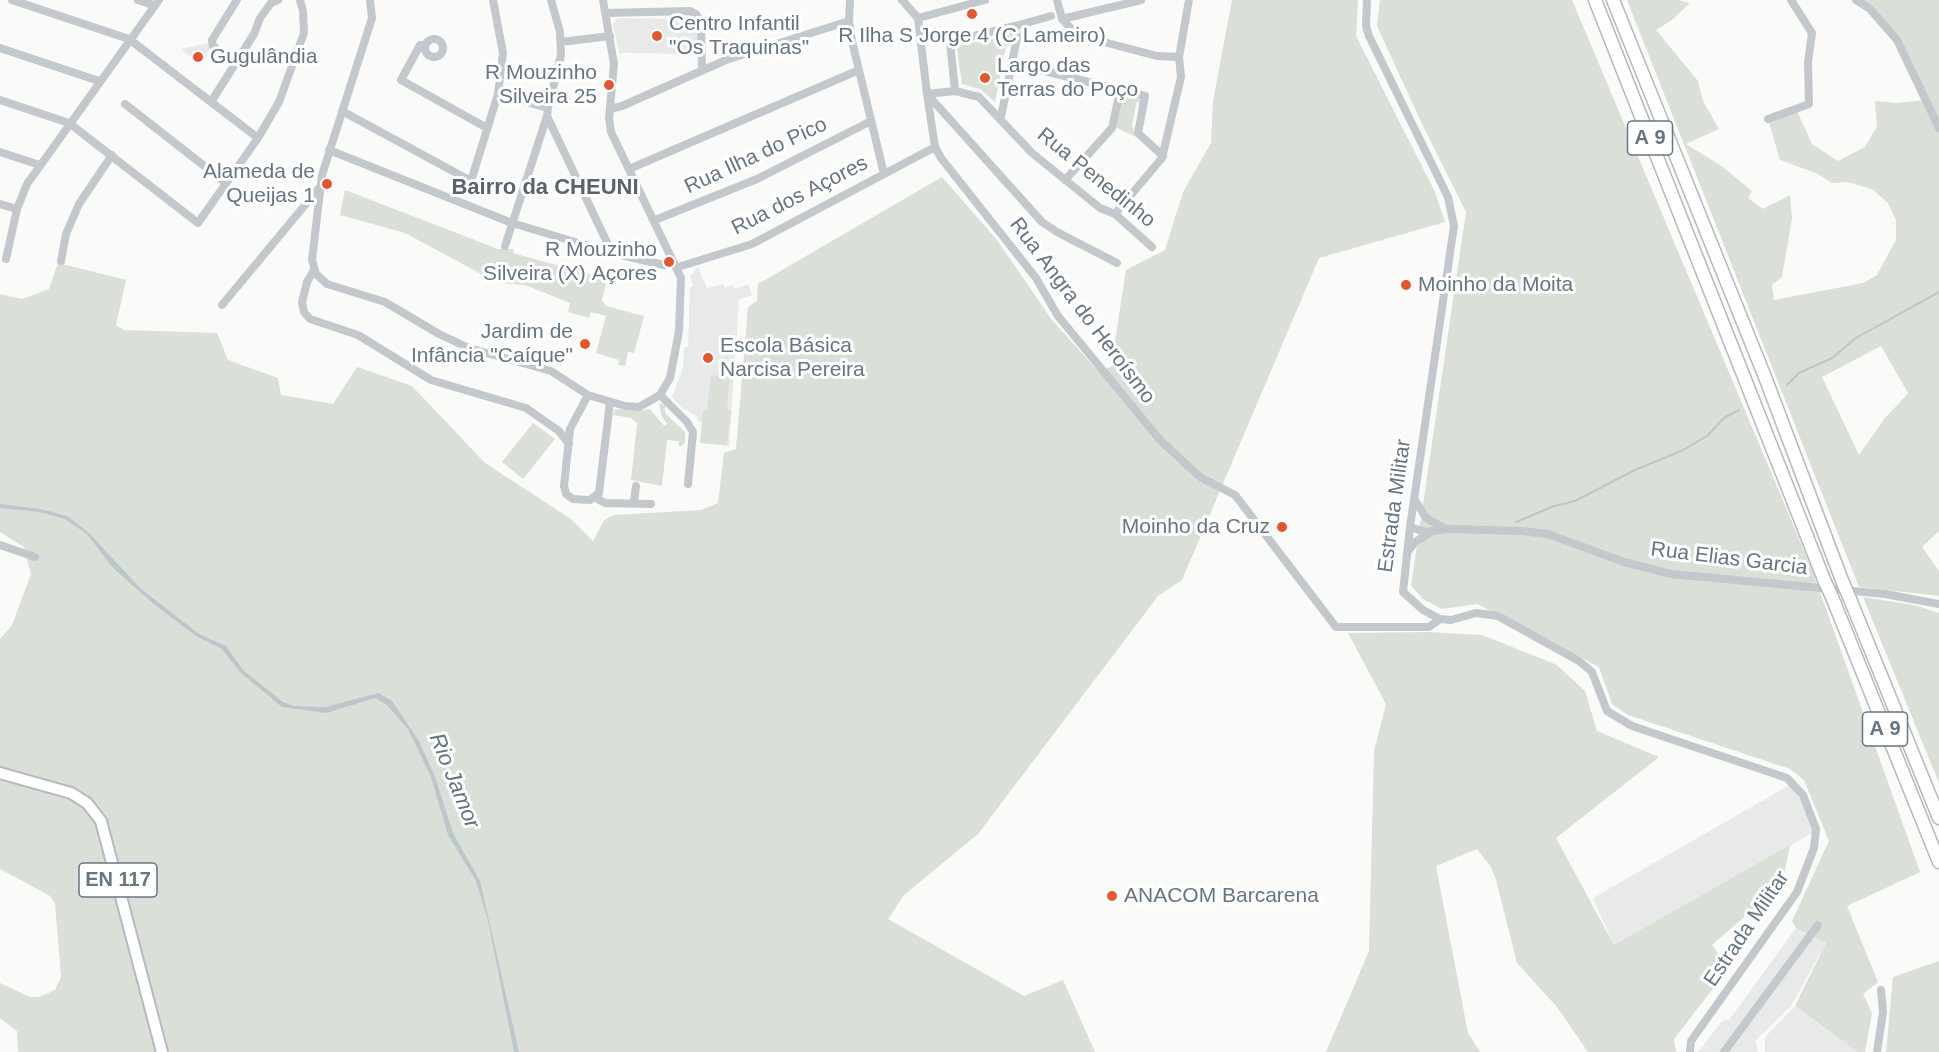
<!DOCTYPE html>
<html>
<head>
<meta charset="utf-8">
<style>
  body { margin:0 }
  canvas { display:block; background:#fafaf8 }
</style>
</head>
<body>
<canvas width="1939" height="1052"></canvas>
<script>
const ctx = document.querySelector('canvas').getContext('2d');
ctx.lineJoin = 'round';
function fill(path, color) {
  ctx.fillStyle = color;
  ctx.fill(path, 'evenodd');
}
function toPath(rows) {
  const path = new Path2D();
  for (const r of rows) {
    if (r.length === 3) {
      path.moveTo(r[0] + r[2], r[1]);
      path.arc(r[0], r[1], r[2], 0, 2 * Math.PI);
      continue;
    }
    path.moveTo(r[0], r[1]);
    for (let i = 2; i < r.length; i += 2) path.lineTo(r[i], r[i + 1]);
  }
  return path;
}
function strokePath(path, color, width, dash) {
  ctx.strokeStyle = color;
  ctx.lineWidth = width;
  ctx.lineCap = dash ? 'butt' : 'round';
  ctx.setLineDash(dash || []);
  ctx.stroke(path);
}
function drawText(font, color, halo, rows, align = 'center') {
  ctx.font = font + ' Helvetica,sans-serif';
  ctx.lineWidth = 6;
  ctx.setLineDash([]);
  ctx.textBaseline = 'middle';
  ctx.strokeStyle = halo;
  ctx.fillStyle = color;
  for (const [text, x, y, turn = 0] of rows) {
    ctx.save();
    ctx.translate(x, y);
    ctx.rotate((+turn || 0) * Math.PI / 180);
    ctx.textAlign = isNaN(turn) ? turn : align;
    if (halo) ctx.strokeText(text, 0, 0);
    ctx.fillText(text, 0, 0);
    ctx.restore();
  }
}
fill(toPath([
  [619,18,694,19,699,27,698,54,619,53,613,25,616,19],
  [209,43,210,48,201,64,180,49],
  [698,267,707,288,723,284,725,288,733,285,735,289,748,284,752,295,739,300,729,446,700,443,702,422,698,421,698,417,681,407,672,397,683,368,684,347,688,347,690,287,693,286,690,276],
  [1793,783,1814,832,1614,945,1593,898],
  [1796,928,1826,943,1791,1006,1756,1040,1758,1052,1698,1052,1722,1021,1729,1020],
  [1795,1006,1858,1052,1765,1052,1765,1037]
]), '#e8e9e9');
fill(toPath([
  [1232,0,1358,0,1356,36,1435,192,1445,222,1319,258,1182,580,1158,596,978,834,904,895,888,919,1024,996,1063,980,1095,1052,18,1052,17,1031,0,1018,0,983,30,997,39,997,55,990,61,977,55,903,50,896,0,869,0,639,12,625,31,574,24,547,0,532,0,294,22,299,49,289,58,263,126,280,116,325,124,330,217,333,228,360,278,378,281,395,333,404,357,367,412,386,485,463,571,519,593,541,604,520,614,515,701,510,718,503,724,453,736,449,748,307,757,301,758,284,942,177,997,240,1052,320,1098,371,1111,367,1126,270,1165,250,1183,192,1211,143,1213,101],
  [1380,0,1572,0,1811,567,1920,872,1847,906,1878,982,1863,994,1872,1013,1865,1052,1858,1052,1795,1006,1826,943,1796,928,1792,921,1829,841,1804,780,1790,769,1628,715,1612,704,1599,667,1477,604,1442,609,1423,599,1411,586,1466,212,1423,126,1377,26],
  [1627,0,1678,0,1690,3,1672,20,1656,30,1698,81,1703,101,1719,129,1686,144,1723,167,1752,191,1748,198,1763,209,1790,195,1792,218,1782,277,1772,285,1774,300,1863,283,1877,275,1896,240,1896,220,1888,203,1872,189,1847,182,1832,183,1816,173,1780,160,1768,119,1796,109,1812,144,1838,161,1865,147,1877,126,1875,101,1897,103,1925,100,1897,40,1856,0,1939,0,1939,531,1922,547,1939,571,1939,596,1859,587],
  [1881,346,1908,393,1885,418,1859,455,1822,377],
  [1010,32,1014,34,1013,43,1006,45,995,102,980,89,962,84,957,50,960,45,1009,35],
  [1123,95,1141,100,1141,105,1137,101,1132,125,1136,137,1115,127],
  [345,190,498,249,514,249,513,253,607,279,602,300,606,306,644,316,634,353,628,352,625,366,618,365,619,360,596,353,606,316,591,312,589,318,568,312,570,303,525,285,498,283,405,233,340,215],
  [711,375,730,377,727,410,731,411,727,445,700,443,703,410,707,410],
  [659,403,665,405,665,413,685,432,685,443,681,446,679,446,679,441,667,440,662,486,631,480,637,423,631,418,613,415,615,409,638,411,650,409,664,426,667,424,661,415],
  [533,423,555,439,523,479,502,462],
  [1863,597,1914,605,1939,613,1939,783],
  [1428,632,1482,635,1557,665,1585,691,1597,731,1659,757,1556,838,1614,945,1790,845,1782,884,1712,945,1729,968,1674,1039,1676,1052,1588,1052,1557,1007,1517,963,1496,880,1491,867,1477,849,1436,866,1468,1033,1480,1052,1326,1052,1369,951,1374,751,1386,704,1348,633],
  [1939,961,1939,1052,1886,1052,1893,977]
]), '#dadfd7');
fill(toPath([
  [0,504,40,509,67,516,89,533,140,588,199,634,226,646,243,670,283,702,294,706,326,707,378,693,392,701,419,741,435,777,453,833,480,881,519,1052,514,1052,488,920,476,881,448,835,431,777,408,729,387,705,375,698,326,713,282,707,241,673,222,649,196,636,155,605,113,568,87,534,65,519,40,512,0,508]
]), '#bbc7cb');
strokePath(toPath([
  [1787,385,1799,373,1832,358,1856,338,1939,292],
  [1516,522,1554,506,1575,501,1635,470,1681,451,1707,436,1724,418,1739,410]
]), '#bbc7cb', 2);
const major = toPath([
  [0,773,71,793,87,803,101,821,162,1052]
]);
const highway = toPath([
  [1595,0,1825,582],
  [1613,0,1765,377,1843,583],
  [1832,597,1939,862],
  [1850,599,1939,818]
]);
strokePath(major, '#b5babe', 14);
strokePath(highway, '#b4b9bd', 15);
strokePath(toPath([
  [12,0,129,39,258,138],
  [138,0,153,5],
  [370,0,372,18,322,175,312,260,316,274,327,284,385,302,439,334,469,348,551,371,588,395,625,406,639,407,660,395,670,378,679,331,681,278,611,132,609,118,614,64,603,0],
  [850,0,849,21,852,41,884,174],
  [902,0,918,18,927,94,935,147,941,158,1036,278,1058,316,1160,440,1200,477,1235,495,1336,627,1429,627,1440,619],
  [1057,0,1062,19,1077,35,1157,56,1179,57],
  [1367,0,1366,26,1369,36,1448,197,1454,226,1410,527,1403,592,1423,610,1440,619,1451,620,1476,613,1498,616,1579,661,1592,672,1607,711,1632,726,1787,778,1803,795,1816,829,1814,848,1797,892,1691,1041,1690,1052],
  [1856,0,1870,9,1897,40,1939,128],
  [606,13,690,11,696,14,701,23,702,71],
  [918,18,985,0],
  [1062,19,1141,0],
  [1015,26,1051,16],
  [434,48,9],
  [561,42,610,36],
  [425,46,420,45,401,80,487,128],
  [0,48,99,81],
  [236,63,213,46,212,40,237,0],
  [1012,63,1145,96,1138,133,1163,156],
  [955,91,950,42,1015,26,1017,38,1001,117],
  [927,94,955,91,979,97,1032,153,1100,208,1115,214,1152,247],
  [927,94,1042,222,1057,232,1117,263],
  [0,100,69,123,198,223,258,138,279,102,304,33,303,11,300,0],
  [211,102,254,34,260,18,271,3,278,0],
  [125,104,226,183],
  [548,108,561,55,560,32,551,0],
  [610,109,622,106,726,60,849,21],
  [342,111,471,181,498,94,503,53,493,0],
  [1768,119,1809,104,1808,62,1812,33,1791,0],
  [329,150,512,223,612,253,547,116,548,108,498,94],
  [0,152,40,165],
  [629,169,859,70],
  [1065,180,1112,128,1120,91],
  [0,204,17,209],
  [1115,214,1162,158,1181,77,1179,57,1189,0],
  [655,220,757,179,871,121],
  [505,246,547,116],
  [612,253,664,265],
  [6,259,17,209,27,184,159,0],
  [61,261,66,234,79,204,112,155],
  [678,267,752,244,935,147],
  [314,270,307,282,302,302,304,312,310,319,358,335,431,380,526,408,559,431,569,444],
  [222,305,320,187],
  [588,395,570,429,564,486,566,494,573,499,590,500,599,493,610,402],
  [660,395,687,422,693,432,688,484],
  [596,498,605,503,651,504],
  [1415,500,1426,518,1446,529],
  [634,502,636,486],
  [1410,527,1426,532,1448,529,1522,531,1548,534,1624,562,1671,574,1885,594,1939,604],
  [0,545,35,557],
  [1407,553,1415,542,1431,532],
  [1724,1052,1818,925],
  [1877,1052,1883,1012,1881,990]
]), '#c3c8cc', 8);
strokePath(major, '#fff', 10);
strokePath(highway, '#fff', 12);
const highwayBridge = toPath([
  [1825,582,1832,597],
  [1843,583,1850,599]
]);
strokePath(highwayBridge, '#b4b9bd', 15, []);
strokePath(highwayBridge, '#fff', 12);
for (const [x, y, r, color] of [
  [972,14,6,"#e4572e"],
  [657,36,6,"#e4572e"],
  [198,57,6,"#e4572e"],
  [985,78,6,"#e4572e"],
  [609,85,6,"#e4572e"],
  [327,184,6,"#e4572e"],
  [669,262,6,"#e4572e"],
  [1406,285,6,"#e4572e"],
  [585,344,6,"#e4572e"],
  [708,358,6,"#e4572e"],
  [1282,527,6,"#e4572e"],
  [1112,896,6,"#e4572e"]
]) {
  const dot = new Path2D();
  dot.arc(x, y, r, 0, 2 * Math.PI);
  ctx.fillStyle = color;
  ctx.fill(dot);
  strokePath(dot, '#fff', 2);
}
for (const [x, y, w] of [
  [1650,138,45],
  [1885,729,45],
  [118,880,78]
]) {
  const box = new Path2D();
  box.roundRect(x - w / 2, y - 17, w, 34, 4.5);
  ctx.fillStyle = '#fff';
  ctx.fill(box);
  strokePath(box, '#657683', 1.5);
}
drawText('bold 20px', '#657683', null, [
  ["A 9",1650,138],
  ["A 9",1885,729],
  ["EN 117",118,880]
]);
drawText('21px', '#657683', '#fff', [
  ["Centro Infantil",669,24],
  ["\"Os Traquinas\"",669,48],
  ["R Ilha S Jorge 4 (C Lameiro)",972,36,"center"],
  ["Gugulândia",210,57],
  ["Largo das",997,66],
  ["Terras do Poço",997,90],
  ["R Mouzinho",597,73,"right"],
  ["Silveira 25",597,97,"right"],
  ["Alameda de",315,172,"right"],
  ["Queijas 1",315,196,"right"],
  ["R Mouzinho",657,250,"right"],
  ["Silveira (X) Açores",657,274,"right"],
  ["Moinho da Moita",1418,285],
  ["Jardim de",573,332,"right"],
  ["Infância \"Caíque\"",573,356,"right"],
  ["Escola Básica",720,346],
  ["Narcisa Pereira",720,370],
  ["Moinho da Cruz",1270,527,"right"],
  ["ANACOM Barcarena",1124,896]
], 'left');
drawText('21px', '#657683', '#fff', [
  ["Rua Ilha do Pico",756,156,-25],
  ["Rua Penedinho",1096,178,39],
  ["Rua dos Açores",800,196,-27],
  ["Rua Angra do Heroísmo",1082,311,53],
  ["Estrada Militar",1395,506,-82],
  ["Rua Elias Garcia",1729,559,7],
  ["Estrada Militar",1747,929,-56]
]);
drawText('bold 22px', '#57646e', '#fff', [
  ["Bairro da CHEUNI",545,188]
]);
drawText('italic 22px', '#60757c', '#fff', [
  ["Rio Jamor",454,781,68]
]);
</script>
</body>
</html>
